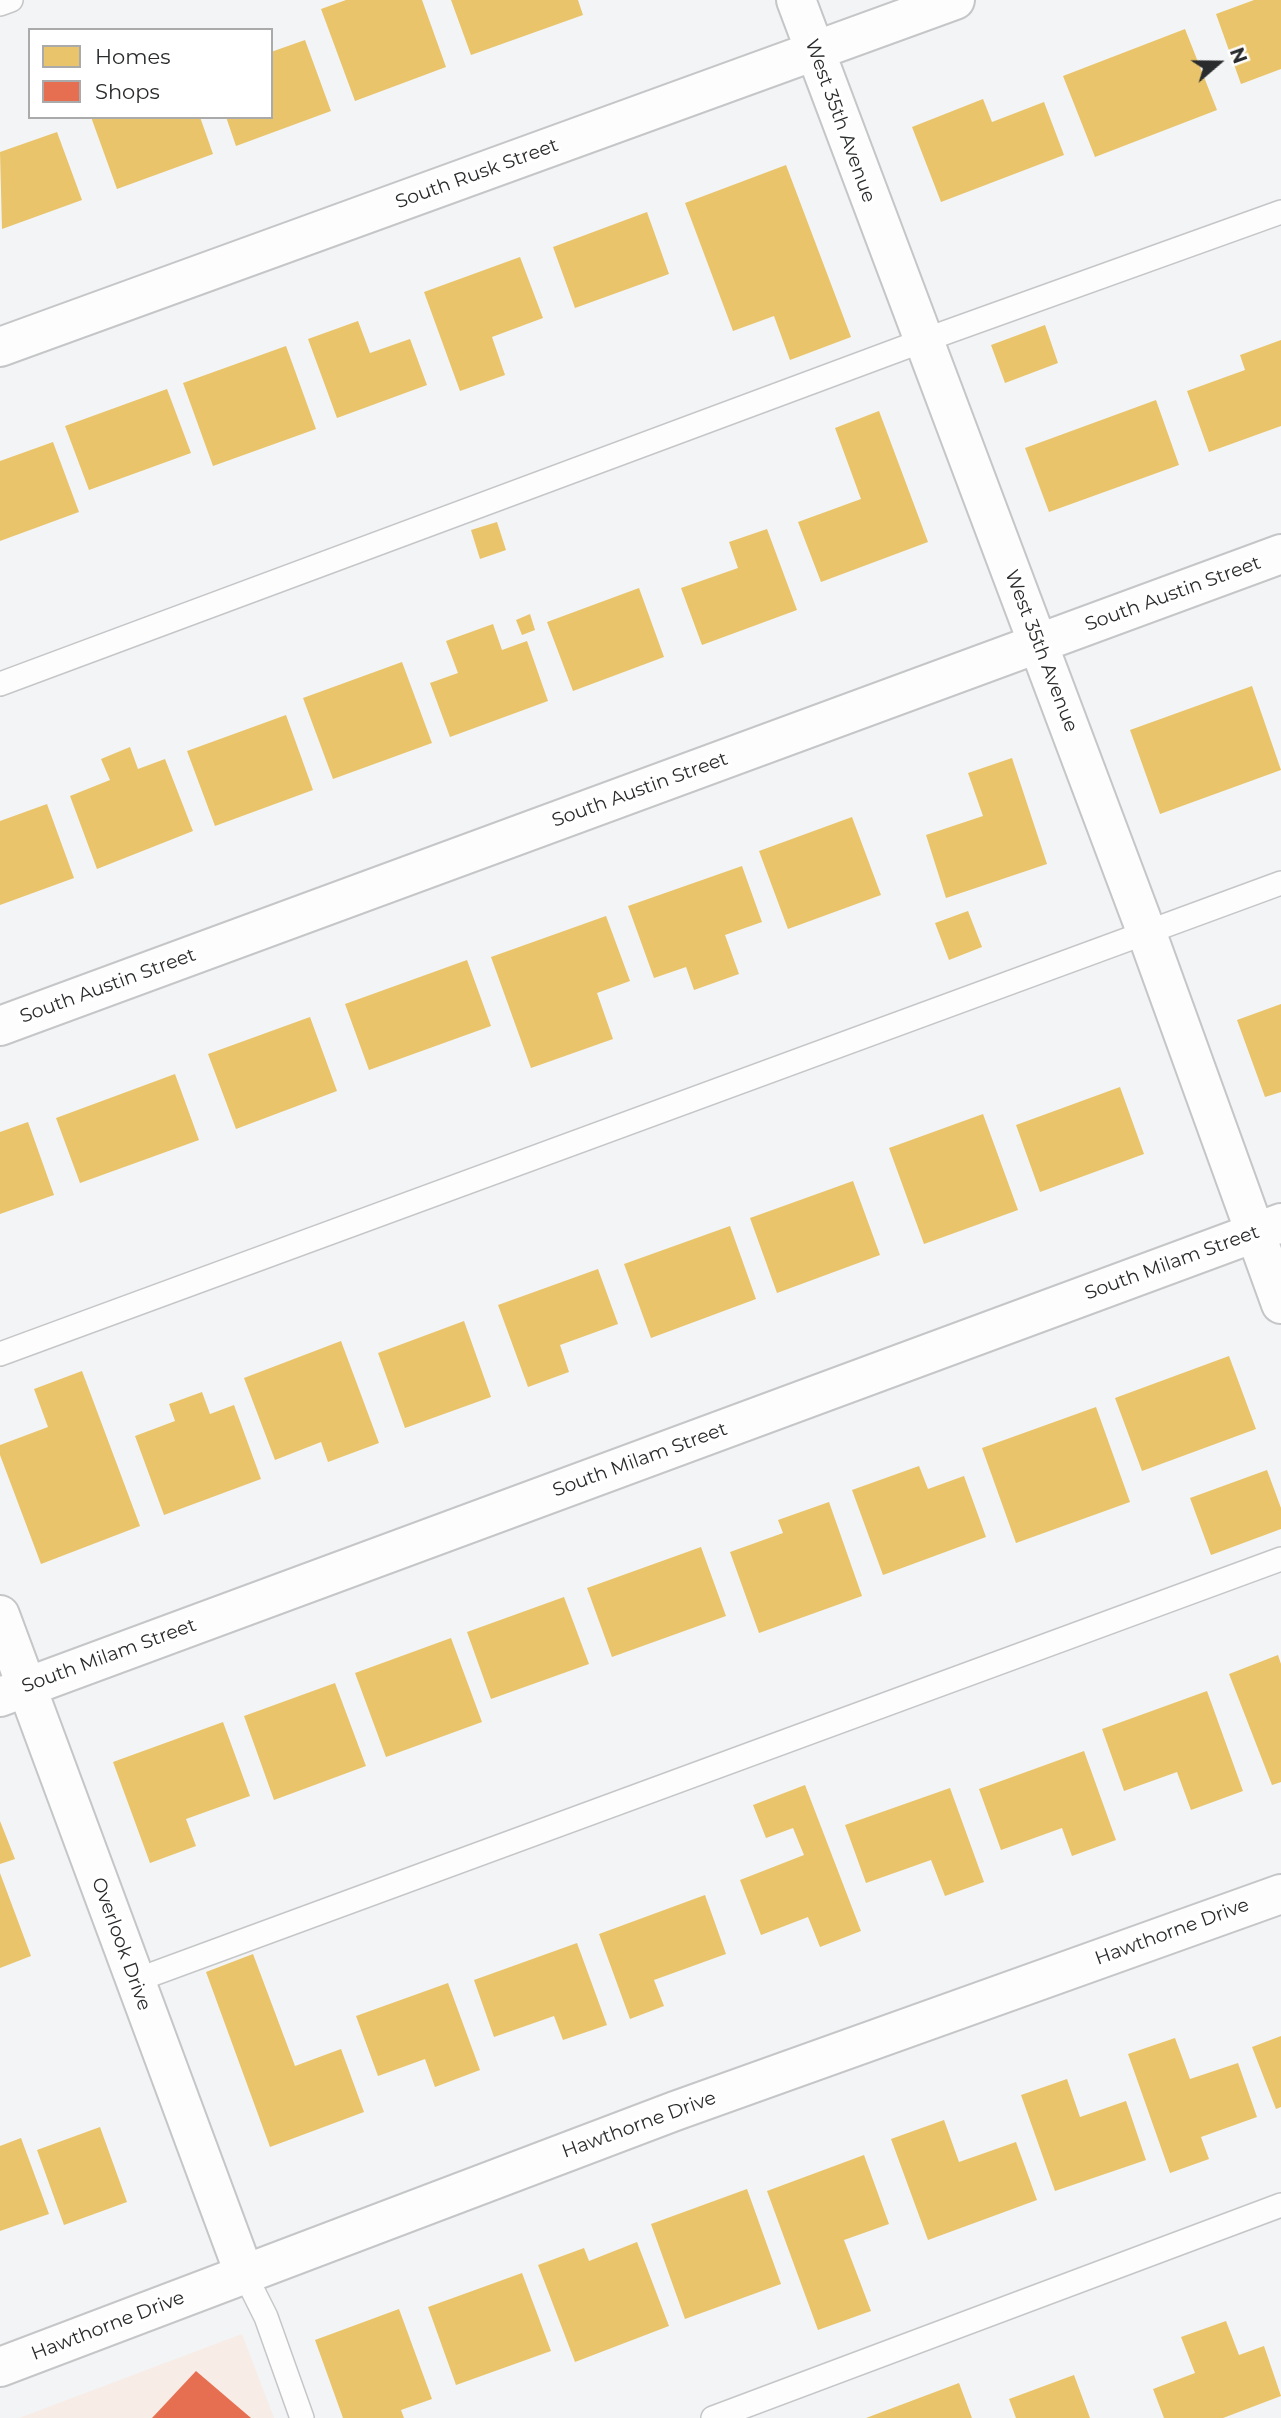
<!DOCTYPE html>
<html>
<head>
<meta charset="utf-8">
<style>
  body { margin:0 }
  #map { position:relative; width:1281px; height:2418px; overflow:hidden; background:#f3f4f6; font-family:Montserrat,sans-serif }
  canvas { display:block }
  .legend { position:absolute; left:28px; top:28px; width:245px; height:91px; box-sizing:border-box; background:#fff; border:2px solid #aaaaab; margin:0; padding:9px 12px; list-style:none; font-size:21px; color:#2a2b2c }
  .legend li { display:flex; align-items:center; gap:14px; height:35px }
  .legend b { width:35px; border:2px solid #aaaaab }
  .north { position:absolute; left:1183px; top:28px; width:70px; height:70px; -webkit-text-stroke:5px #fff; paint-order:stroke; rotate:70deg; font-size:19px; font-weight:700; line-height:28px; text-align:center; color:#2a2b2c }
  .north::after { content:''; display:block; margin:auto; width:24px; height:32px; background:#2a2b2c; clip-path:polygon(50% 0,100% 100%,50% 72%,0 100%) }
</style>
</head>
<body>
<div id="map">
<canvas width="1281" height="2418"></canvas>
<ul class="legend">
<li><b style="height:19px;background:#e9c46a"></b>Homes</li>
<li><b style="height:19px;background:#e76f51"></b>Shops</li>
</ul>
<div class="north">N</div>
</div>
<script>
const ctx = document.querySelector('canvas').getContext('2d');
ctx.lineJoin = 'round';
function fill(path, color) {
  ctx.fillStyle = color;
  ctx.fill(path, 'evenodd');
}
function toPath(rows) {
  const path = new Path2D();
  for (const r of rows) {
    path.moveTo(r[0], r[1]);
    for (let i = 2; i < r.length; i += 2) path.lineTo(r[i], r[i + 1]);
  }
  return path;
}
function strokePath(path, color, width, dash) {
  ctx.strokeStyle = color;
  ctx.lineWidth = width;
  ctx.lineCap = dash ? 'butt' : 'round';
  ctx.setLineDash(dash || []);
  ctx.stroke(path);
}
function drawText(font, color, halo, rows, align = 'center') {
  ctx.font = font + ' Montserrat,sans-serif';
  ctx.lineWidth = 7;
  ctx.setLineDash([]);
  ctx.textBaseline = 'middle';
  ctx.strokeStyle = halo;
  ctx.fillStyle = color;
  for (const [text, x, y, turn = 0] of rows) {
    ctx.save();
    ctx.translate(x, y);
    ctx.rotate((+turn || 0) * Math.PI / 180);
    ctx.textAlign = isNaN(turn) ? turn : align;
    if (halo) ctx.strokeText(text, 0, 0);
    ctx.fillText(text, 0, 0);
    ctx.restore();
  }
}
fill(toPath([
  [242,2334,274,2418,19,2418]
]), '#f7ece6');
fill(toPath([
  [346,0,422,0,446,67,355,101,321,9],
  [451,0,578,0,583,15,471,55],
  [1254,0,1281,0,1281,69,1241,84,1216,14],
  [1185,29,1217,110,1095,157,1063,76],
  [305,40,331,111,236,146,226,117,271,117,271,52],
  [983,99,992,122,1044,102,1064,155,941,202,912,127],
  [91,117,200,117,213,154,117,189],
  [57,132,82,200,2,229,0,152],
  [786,165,851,337,790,360,774,316,733,331,685,203],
  [647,212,669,274,575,308,553,247],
  [520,257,543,318,492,337,505,375,460,391,424,292],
  [358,321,370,353,410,339,427,385,337,418,308,339],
  [1045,325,1058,363,1005,383,991,345],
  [1281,340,1281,426,1209,452,1187,391,1245,370,1240,355],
  [286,346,316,429,213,466,183,383],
  [167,389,191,453,89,490,65,426],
  [1156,400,1179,465,1049,512,1025,448],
  [879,411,928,542,821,582,798,522,861,499,835,428],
  [53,442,79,512,0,541,0,461],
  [497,522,506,550,480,559,471,530],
  [767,529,797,610,702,645,681,588,738,568,729,542],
  [639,588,664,657,573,691,547,622],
  [530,614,535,630,522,635,516,620],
  [493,624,502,650,527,641,548,701,450,737,430,683,458,673,446,641],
  [402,662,432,743,333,779,303,698],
  [1252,686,1281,770,1160,814,1130,730],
  [286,715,313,790,215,826,187,751],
  [130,747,138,769,165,759,193,831,97,869,70,796,110,780,101,759],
  [1012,758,1047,864,946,898,926,835,983,816,968,773],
  [47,804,74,878,0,905,0,821],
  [852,817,881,895,788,929,759,851],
  [742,866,762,922,725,935,739,974,694,990,686,967,654,978,628,906],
  [968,911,982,947,949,960,935,923],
  [606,916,630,981,597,993,613,1039,531,1068,491,957],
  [467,960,491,1026,369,1070,345,1004],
  [1281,1004,1281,1092,1265,1097,1237,1020],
  [310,1017,337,1091,236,1129,208,1054],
  [175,1074,199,1140,80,1183,56,1118],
  [1120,1087,1144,1154,1040,1192,1016,1125],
  [983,1114,1018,1210,924,1244,889,1148],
  [28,1122,54,1195,0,1214,0,1132],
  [853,1181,880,1255,777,1293,750,1218],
  [730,1226,756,1299,651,1338,624,1264],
  [598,1269,618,1324,560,1345,569,1372,528,1387,498,1305],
  [464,1321,491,1397,405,1428,378,1353],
  [341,1341,379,1443,328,1462,321,1442,275,1460,244,1378],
  [1229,1356,1256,1429,1142,1471,1115,1398],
  [82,1371,140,1526,41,1564,0,1455,0,1445,48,1427,34,1389],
  [202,1392,210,1414,234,1405,261,1479,164,1515,135,1436,175,1421,169,1404],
  [1096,1407,1130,1502,1016,1543,982,1448],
  [919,1466,928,1489,964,1476,986,1537,883,1575,852,1490],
  [1267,1470,1281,1508,1281,1529,1211,1555,1190,1498],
  [829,1502,862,1596,759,1633,730,1552,783,1533,778,1520],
  [701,1547,726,1616,612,1657,587,1588],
  [564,1597,589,1664,491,1699,467,1632],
  [451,1638,482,1722,386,1757,355,1673],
  [1278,1655,1281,1664,1281,1782,1272,1785,1229,1674],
  [335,1683,366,1766,274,1800,244,1716],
  [1207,1691,1243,1791,1191,1810,1177,1772,1124,1791,1102,1729],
  [223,1722,250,1796,186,1819,196,1846,150,1863,113,1762],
  [1084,1751,1116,1840,1072,1856,1062,1828,1001,1850,979,1789],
  [805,1785,861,1931,820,1947,808,1917,761,1935,740,1880,804,1855,793,1828,766,1838,753,1805],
  [950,1788,984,1882,945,1896,931,1860,866,1883,845,1825],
  [0,1821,15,1859,0,1864],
  [0,1873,31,1956,0,1968],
  [705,1895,726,1954,654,1980,664,2006,630,2019,599,1934],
  [577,1943,607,2025,563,2040,554,2016,494,2037,474,1980],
  [253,1954,295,2066,341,2049,364,2112,270,2147,206,1972],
  [448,1983,480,2070,435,2087,425,2059,378,2076,356,2016],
  [1281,2036,1281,2107,1276,2109,1252,2047],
  [1175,2038,1190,2079,1238,2063,1257,2117,1201,2137,1209,2159,1170,2173,1128,2054],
  [1067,2079,1080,2117,1126,2101,1146,2160,1055,2191,1021,2095],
  [944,2120,959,2162,1016,2142,1037,2200,928,2240,891,2139],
  [100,2127,127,2202,64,2225,37,2150],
  [21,2138,49,2214,0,2231,0,2146],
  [864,2155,889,2224,844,2240,871,2311,818,2330,767,2191],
  [747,2189,781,2284,685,2319,651,2224],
  [637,2242,669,2326,575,2362,538,2265,584,2248,589,2261],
  [522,2273,551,2351,456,2385,428,2307],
  [399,2309,432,2399,401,2410,404,2418,343,2418,315,2340],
  [1226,2321,1239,2355,1264,2346,1281,2396,1223,2418,1164,2418,1153,2389,1195,2373,1181,2337],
  [1074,2375,1090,2418,1016,2418,1009,2399],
  [959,2383,972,2418,866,2418]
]), '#e9c46a');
fill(toPath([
  [196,2371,251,2418,152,2418]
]), '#e76f51');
const lane = toPath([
  [0,4,11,0],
  [0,684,922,341,1281,212],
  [0,1354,1281,883],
  [134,1981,1281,1559],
  [244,2273,266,2317,302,2418],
  [713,2418,1281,2205]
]);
const street = toPath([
  [796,0,1146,931,1281,1304],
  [0,347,955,0],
  [0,1026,1281,554],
  [0,1615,244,2273],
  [0,1697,1281,1223]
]);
const secondary = toPath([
  [0,2367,675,2111,1281,1894]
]);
strokePath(lane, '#c5c6c7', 26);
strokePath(street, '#c5c6c7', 42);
strokePath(secondary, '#c5c6c7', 42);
strokePath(lane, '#fdfdfe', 23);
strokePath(street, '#fdfdfe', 38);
strokePath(secondary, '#fdfdfe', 38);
drawText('19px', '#2a2b2c', '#fff', [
  ["West 35th Avenue",840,121,70],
  ["South Rusk Street",477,174,-20],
  ["South Austin Street",1173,594,-20],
  ["West 35th Avenue",1041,651,69],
  ["South Austin Street",640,790,-20],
  ["South Austin Street",108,986,-20],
  ["South Milam Street",1172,1263,-20],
  ["South Milam Street",640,1460,-20],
  ["South Milam Street",109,1656,-20],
  ["Hawthorne Drive",1172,1932,-20],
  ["Overlook Drive",121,1944,70],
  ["Hawthorne Drive",639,2125,-20],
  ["Hawthorne Drive",108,2326,-21]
]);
</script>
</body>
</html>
